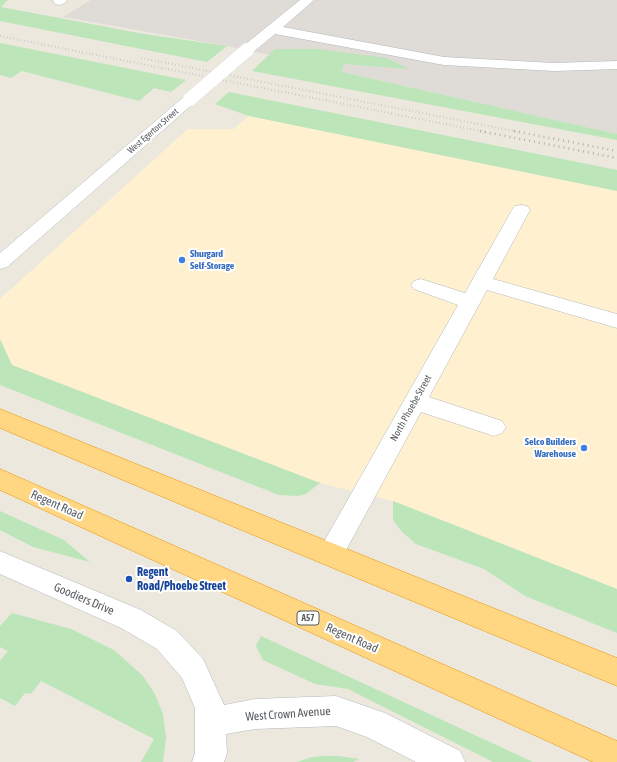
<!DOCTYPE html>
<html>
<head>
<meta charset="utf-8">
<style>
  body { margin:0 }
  canvas { display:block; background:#ece8de }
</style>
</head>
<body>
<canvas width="617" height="762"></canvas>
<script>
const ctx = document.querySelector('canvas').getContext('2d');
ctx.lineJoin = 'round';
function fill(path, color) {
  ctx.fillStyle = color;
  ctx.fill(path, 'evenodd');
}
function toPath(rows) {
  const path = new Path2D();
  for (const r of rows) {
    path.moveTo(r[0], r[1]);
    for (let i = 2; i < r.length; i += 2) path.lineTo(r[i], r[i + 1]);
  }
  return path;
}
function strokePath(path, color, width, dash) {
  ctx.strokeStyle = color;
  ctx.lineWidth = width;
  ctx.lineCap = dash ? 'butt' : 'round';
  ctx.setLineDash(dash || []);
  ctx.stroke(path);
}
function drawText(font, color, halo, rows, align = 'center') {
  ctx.font = font + ' "Asap Condensed",sans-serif';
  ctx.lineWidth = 4;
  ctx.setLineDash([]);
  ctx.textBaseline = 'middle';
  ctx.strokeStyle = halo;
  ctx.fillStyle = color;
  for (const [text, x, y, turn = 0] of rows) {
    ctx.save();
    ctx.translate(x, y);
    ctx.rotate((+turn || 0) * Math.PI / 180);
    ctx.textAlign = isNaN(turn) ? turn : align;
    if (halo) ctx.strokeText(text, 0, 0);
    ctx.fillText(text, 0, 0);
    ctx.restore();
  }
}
fill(toPath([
  [249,116,617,191,617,589,393,501,320,483,12,365,0,339,0,299,188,129,234,129]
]), '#fff1d0');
fill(toPath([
  [91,0,617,0,617,134,342,72,343,64,275,49,270,55,227,46,63,17]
]), '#dfdbd6');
fill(toPath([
  [0,0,8,0,1,7,144,34,227,46,207,62,0,21],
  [0,43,186,80,171,92,154,88,139,101,22,71,11,78,0,75],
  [275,49,317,49,387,58,409,69,344,64,342,72,617,134,617,140,252,71],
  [229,92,617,170,617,191,249,116,215,104],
  [0,339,12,365,320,483,306,494,297,496,279,495,0,385],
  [393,501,617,589,617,633,525,596,484,569,416,544,402,532,393,520],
  [0,511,64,540,90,562,33,547,0,530],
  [12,613,71,629,114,650,143,676,155,694,163,714,166,737,163,762,141,762,154,739,41,681,31,694,25,693,15,706,0,698,0,661,8,651,0,647,0,626],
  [261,636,533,762,493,762,348,689,315,684,263,660,256,646],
  [324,756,339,756,359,759,353,762,297,762,312,757]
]), '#bce5b9');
const minor = toPath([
  [53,0,67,0,65,3,59,5,55,4,53,0],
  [300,0,314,0,283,27,444,57,554,63,617,61,617,69,554,71,444,65,275,34,252,53,242,53,240,50,242,47,300,0],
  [190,94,195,96,198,99,195,102,7,267,0,269,0,253,185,96,190,94],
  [521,205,527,206,530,210,493,279,617,314,617,328,487,290,429,397,502,421,506,427,502,433,494,436,421,412,339,563,330,566,321,563,317,555,321,547,458,305,414,289,411,285,414,281,421,279,465,293,512,210,515,206,521,205],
  [0,551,141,610,177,631,203,659,224,705,255,699,336,696,385,713,460,751,465,762,416,762,367,737,336,726,255,729,226,734,227,753,224,762,192,762,195,753,195,708,182,678,157,649,121,628,0,574,0,551]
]);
const highway = toPath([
  [0,409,617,658,617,686,227,524,0,428,0,409],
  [0,469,617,741,617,762,593,762,0,490,0,469]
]);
strokePath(minor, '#b4b8bc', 1);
strokePath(highway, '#ea9100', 1);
fill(minor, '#fff');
fill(highway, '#ffd782');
strokePath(toPath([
  [0,36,485,132],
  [141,58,519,132]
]), '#b0b1b1', 2, [0.5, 3]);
strokePath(toPath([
  [480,131,617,158],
  [514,131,617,151]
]), '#b0b1b1', 2.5, [1, 4]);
const minorBridge = toPath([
  [190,99,247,50]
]);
strokePath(minorBridge, '#b4b8bc', 14, []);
strokePath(minorBridge, '#fff', 14);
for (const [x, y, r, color] of [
  [182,260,4,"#3f7fe0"],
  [584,448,4,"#3f7fe0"],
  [129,579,4,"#1a4fb4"]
]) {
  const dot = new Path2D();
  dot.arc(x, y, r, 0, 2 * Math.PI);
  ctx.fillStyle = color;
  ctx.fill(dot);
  strokePath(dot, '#fff', 1.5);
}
drawText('9px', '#575c60', '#fff', [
  ["West Egerton Street",153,131,-41]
]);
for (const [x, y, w] of [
  [308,618,22]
]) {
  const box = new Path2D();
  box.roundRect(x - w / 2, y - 7, w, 14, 3);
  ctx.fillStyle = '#fff';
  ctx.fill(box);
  strokePath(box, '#575c60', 1);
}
drawText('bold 9px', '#575c60', null, [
  ["A57",308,618]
]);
drawText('bold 10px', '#366cbe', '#fff', [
  ["Shurgard",190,254],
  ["Self-Storage",190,266],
  ["Selco Builders",576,442,"right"],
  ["Warehouse",576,454,"right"]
], 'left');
drawText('10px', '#575c60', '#fff', [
  ["North Phoebe Street",411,408,-61]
]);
drawText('12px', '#575c60', '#fff', [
  ["Regent Road",57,505,24],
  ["Goodiers Drive",84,599,23],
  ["Regent Road",352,638,24],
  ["West Crown Avenue",288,714,-4]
]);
drawText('bold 12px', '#164399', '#fff', [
  ["Regent",137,572],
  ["Road/Phoebe Street",137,586]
], 'left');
</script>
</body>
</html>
